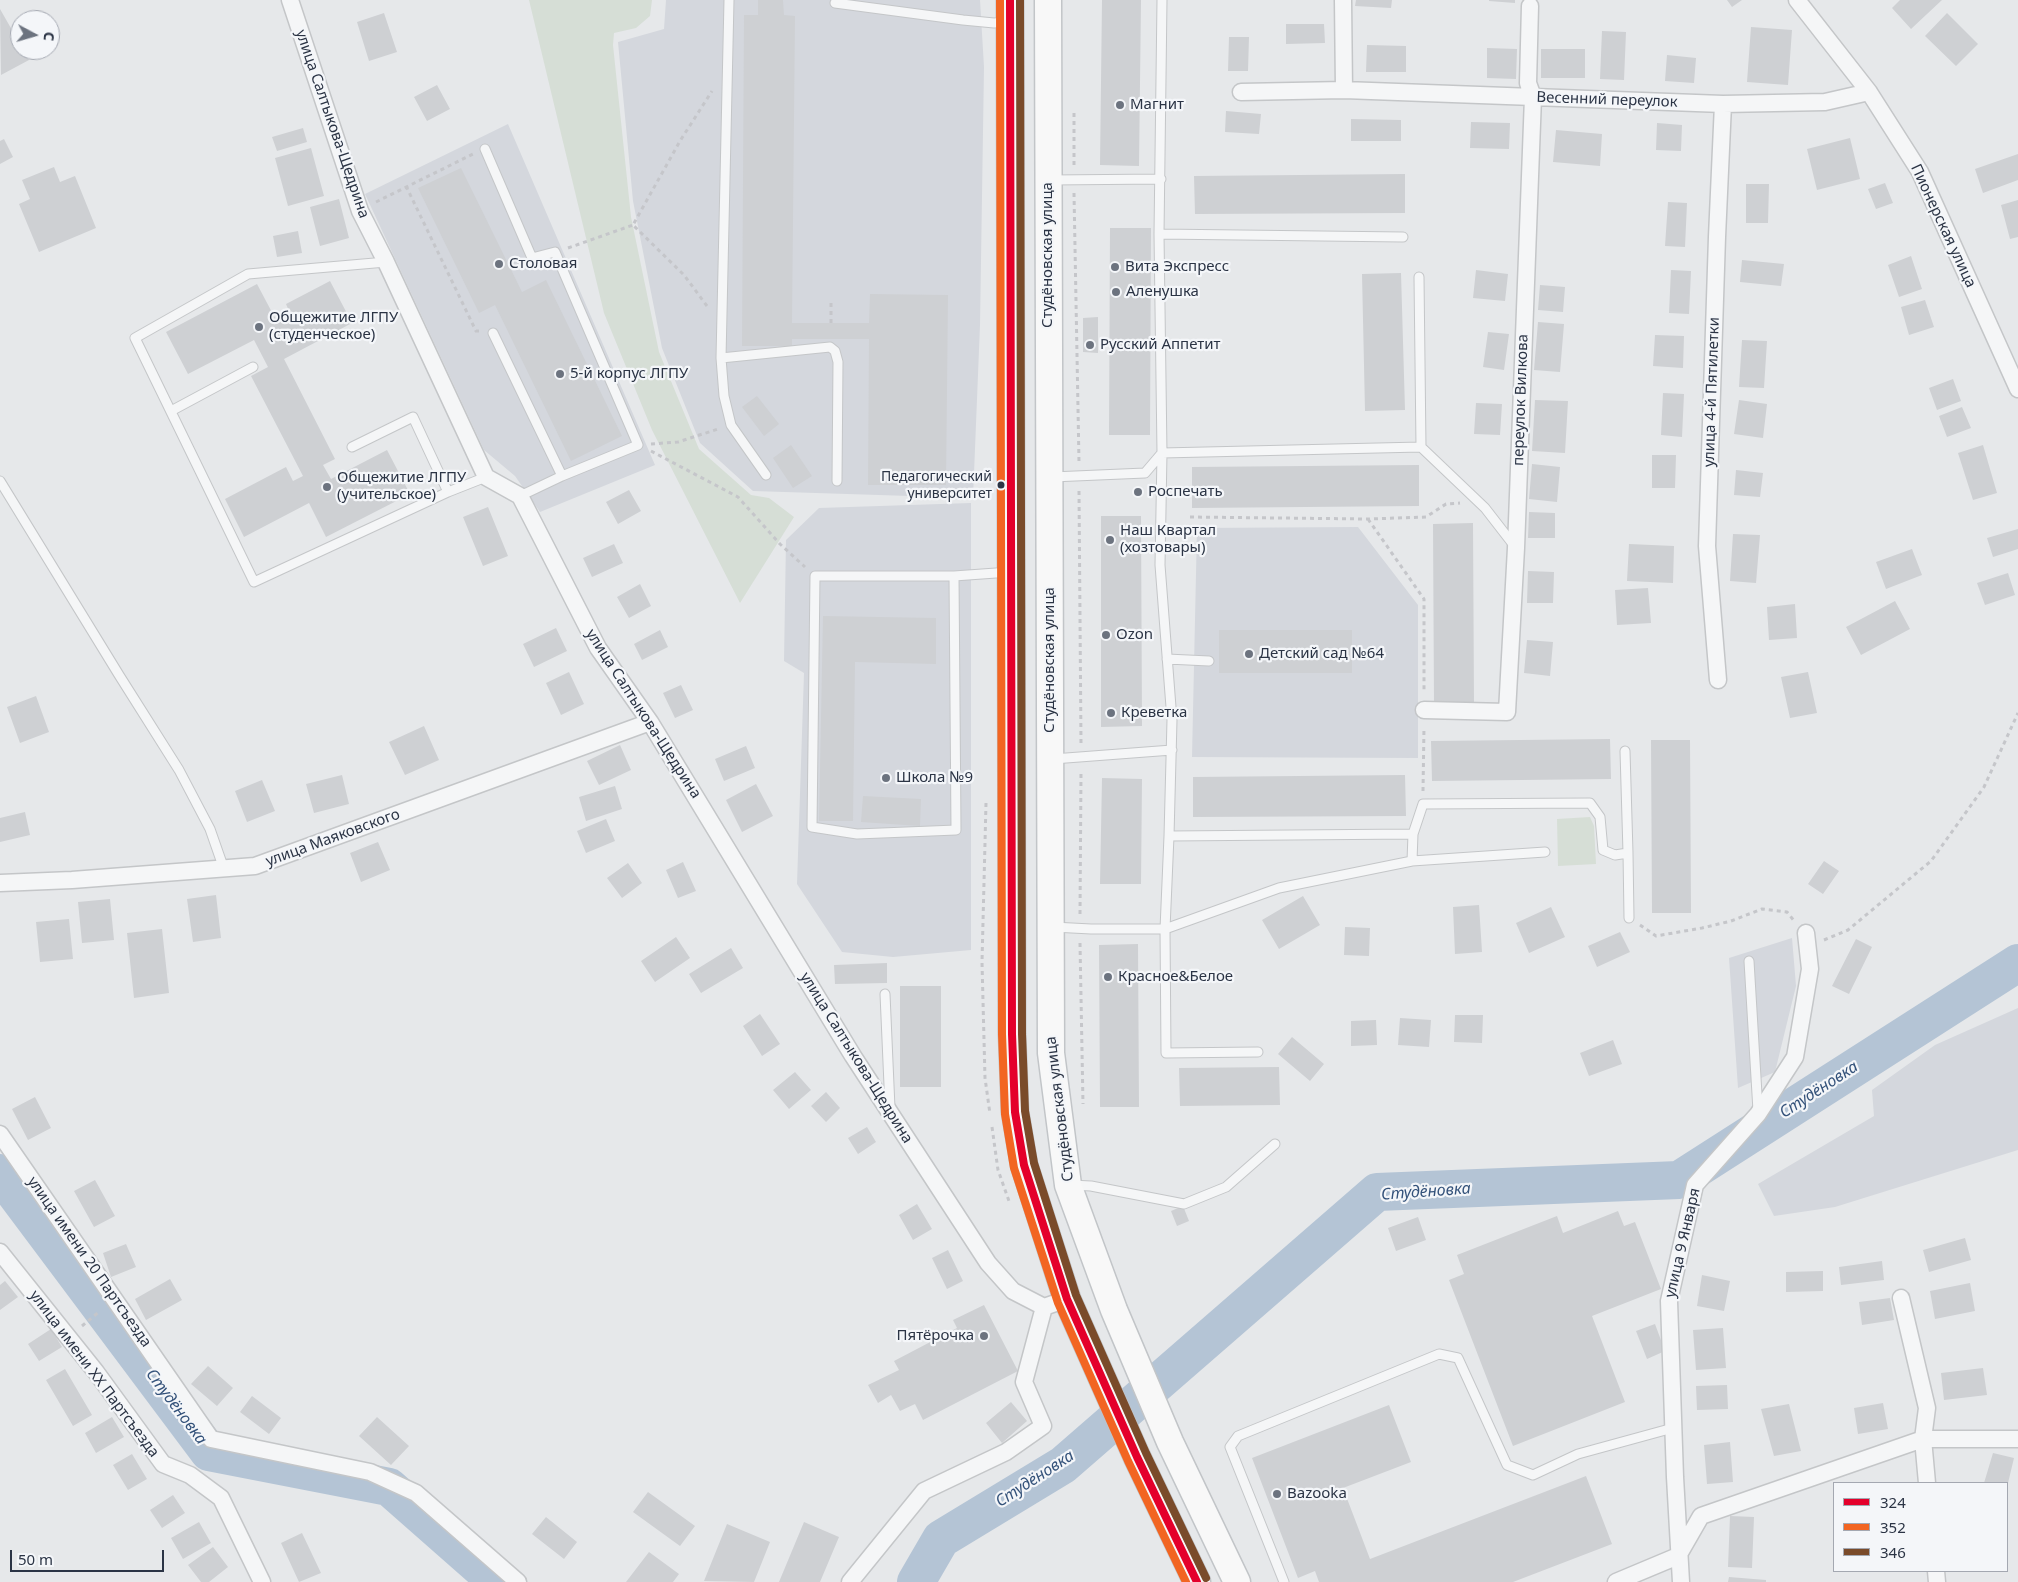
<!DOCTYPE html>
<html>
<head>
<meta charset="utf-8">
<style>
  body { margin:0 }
  #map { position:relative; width:2018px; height:1582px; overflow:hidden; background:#e6e8ea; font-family:"Noto Sans",sans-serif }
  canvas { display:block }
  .legend { position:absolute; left:1833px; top:1482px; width:175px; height:90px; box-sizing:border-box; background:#f4f6f9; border:1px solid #a4a8b1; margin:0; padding:6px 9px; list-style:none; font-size:15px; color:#2b3445 }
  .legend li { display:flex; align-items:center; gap:10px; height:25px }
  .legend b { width:25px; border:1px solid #a4a8b1 }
  .north { position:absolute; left:10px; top:10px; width:50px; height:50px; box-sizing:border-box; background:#f4f6f9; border:1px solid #a4a8b1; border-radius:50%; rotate:96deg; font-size:14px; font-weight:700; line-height:20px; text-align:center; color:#2b3445 }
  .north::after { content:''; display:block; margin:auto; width:18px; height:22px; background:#6c737f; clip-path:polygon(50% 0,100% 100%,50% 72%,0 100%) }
  .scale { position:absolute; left:10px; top:1550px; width:154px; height:22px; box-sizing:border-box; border:2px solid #2b3445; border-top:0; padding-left:6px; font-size:15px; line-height:18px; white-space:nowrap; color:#2b3445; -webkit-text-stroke:4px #f4f6f9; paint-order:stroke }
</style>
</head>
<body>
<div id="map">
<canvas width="2018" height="1582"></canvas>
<ul class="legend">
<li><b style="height:6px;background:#e4002b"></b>324</li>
<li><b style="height:6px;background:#f26522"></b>352</li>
<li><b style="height:6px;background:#7a4b2a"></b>346</li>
</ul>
<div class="north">С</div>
<div class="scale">50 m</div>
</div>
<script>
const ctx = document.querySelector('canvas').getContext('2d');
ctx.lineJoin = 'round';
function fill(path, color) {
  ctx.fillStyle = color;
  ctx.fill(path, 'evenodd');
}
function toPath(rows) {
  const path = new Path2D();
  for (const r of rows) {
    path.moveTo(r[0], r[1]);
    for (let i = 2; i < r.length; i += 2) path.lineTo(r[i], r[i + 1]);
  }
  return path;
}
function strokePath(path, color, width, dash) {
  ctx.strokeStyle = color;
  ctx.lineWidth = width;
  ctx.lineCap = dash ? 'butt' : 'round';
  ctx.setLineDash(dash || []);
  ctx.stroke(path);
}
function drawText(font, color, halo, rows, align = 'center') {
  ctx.font = font + ' "Noto Sans",sans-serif';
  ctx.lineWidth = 4.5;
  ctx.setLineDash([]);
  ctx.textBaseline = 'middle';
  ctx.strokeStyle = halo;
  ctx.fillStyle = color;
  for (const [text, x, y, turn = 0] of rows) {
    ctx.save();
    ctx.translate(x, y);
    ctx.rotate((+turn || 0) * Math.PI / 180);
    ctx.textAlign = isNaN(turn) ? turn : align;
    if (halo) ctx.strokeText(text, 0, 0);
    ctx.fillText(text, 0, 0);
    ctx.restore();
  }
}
fill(toPath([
  [666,0,980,0,984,67,980,325,973,498,753,491,700,443,662,348,633,201,618,42,664,29],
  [508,124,655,465,540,512,515,476,484,450,365,194],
  [971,503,971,950,893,957,842,952,797,884,804,673,784,661,786,540,819,508],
  [1358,527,1418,605,1418,758,1192,757,1197,528],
  [1792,938,1796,986,1775,1072,1738,1088,1729,958],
  [2018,1008,2018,1150,1835,1207,1774,1216,1758,1184,1874,1116,1872,1090,1935,1045]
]), '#d4d7dd');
fill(toPath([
  [529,0,652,0,650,16,636,28,614,33,613,45,631,217,659,352,699,449,751,495,769,498,794,517,740,603,652,430,604,313],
  [1590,817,1594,826,1596,864,1558,866,1557,819]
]), '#d6ded6');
strokePath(toPath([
  [0,1173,209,1452,389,1487,497,1582],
  [916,1582,941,1539,1063,1465,1377,1192,1679,1180,2018,963]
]), '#b4c4d5', 38);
fill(toPath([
  [758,0,783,0,784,15,795,16,792,323,869,323,870,294,948,295,946,485,868,485,869,339,792,339,792,346,742,346,744,15,758,15],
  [1102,0,1141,0,1139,166,1100,165],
  [1356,0,1392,0,1391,8,1355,6],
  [1489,0,1515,0,1515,3,1489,1],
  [1727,0,1742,0,1732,7],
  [1900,0,1942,0,1911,29,1892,8],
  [0,9,20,44,20,50,23,50,29,60,1,75],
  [384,13,397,52,369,61,357,22],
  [1947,13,1978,44,1956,66,1925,36],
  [1286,24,1324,24,1325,43,1286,44],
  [1751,27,1792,30,1788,85,1747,82],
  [1602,31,1626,32,1624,80,1600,79],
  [1229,37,1249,37,1248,71,1228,71],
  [1367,45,1406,46,1406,72,1366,72],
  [1487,48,1517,49,1516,79,1487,78],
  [1541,49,1585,49,1585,78,1541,78],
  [1667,55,1696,58,1694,83,1665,81],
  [437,85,450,109,427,121,414,97],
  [1226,111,1261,114,1259,134,1225,132],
  [1351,119,1401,120,1401,141,1351,141],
  [1471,122,1510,123,1509,149,1470,148],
  [1657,123,1682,125,1681,151,1656,150],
  [303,128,307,142,277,151,272,137],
  [1556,130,1602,134,1600,166,1553,162],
  [1850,138,1860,179,1817,190,1807,149],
  [4,139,13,157,0,164,0,141],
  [311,148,324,196,288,206,275,158],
  [2018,154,2018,180,1983,193,1975,169],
  [54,167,60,182,75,176,96,228,39,252,19,204,30,199,22,180],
  [461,168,522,292,546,280,622,436,571,461,495,305,479,313,418,188],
  [1405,174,1405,213,1195,214,1194,176],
  [1885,183,1893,203,1876,209,1868,189],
  [1746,184,1769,184,1768,223,1746,223],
  [339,199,349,238,320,246,310,207],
  [2018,200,2018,237,2010,239,2001,205],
  [1668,202,1687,203,1685,247,1665,246],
  [1110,228,1151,228,1150,435,1109,435],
  [298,231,302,253,277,257,273,236],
  [1911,256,1922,289,1899,297,1888,265],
  [1742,260,1784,264,1781,286,1740,282],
  [1476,270,1508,274,1505,301,1473,298],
  [1671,270,1691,271,1689,314,1669,313],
  [1401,273,1405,410,1365,411,1362,274],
  [330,281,352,323,284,359,335,459,323,465,331,479,387,450,410,494,326,537,309,503,244,537,225,499,286,467,293,481,303,476,251,376,268,367,254,340,188,374,166,332,257,284,275,318,289,311,286,304],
  [1540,285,1565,287,1563,312,1538,310],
  [1925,300,1934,327,1909,335,1901,307],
  [1098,317,1098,353,1083,352,1083,318],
  [1538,322,1564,324,1560,372,1534,370],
  [1488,332,1509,334,1504,370,1483,367],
  [1655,335,1684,336,1683,368,1653,366],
  [1742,340,1767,341,1764,388,1739,387],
  [1953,379,1961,401,1937,410,1929,388],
  [1663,393,1684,394,1682,437,1661,435],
  [757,396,779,424,764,436,742,407],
  [1535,400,1568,401,1565,453,1532,451],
  [1739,400,1767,404,1763,438,1734,434],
  [1476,403,1502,404,1500,435,1474,434],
  [1962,407,1971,428,1947,437,1939,416],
  [791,445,812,476,793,488,773,458],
  [1983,445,1997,493,1973,500,1958,453],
  [1652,455,1676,455,1675,488,1652,488],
  [1532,464,1560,467,1557,502,1529,499],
  [1419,465,1419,506,1192,508,1192,467],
  [1736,470,1763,473,1760,497,1734,495],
  [629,490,641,511,618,524,606,502],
  [488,507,508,556,483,566,463,517],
  [1529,512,1555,513,1555,538,1528,538],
  [1101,516,1141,516,1142,726,1101,727],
  [1473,523,1474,704,1434,704,1433,524],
  [2018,529,2018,549,1993,557,1987,538],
  [1733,534,1760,535,1756,583,1730,581],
  [614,544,623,563,592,577,583,558],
  [1629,544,1674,546,1673,583,1627,581],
  [1912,549,1922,575,1886,589,1876,562],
  [1528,571,1554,572,1553,603,1527,603],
  [2008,573,2015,595,1985,605,1977,583],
  [640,584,651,606,629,618,617,597],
  [1648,588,1651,623,1617,625,1615,590],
  [1895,601,1910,629,1861,655,1846,627],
  [1795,604,1797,638,1769,640,1767,607],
  [823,616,936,618,936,664,855,662,853,821,819,821],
  [556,628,567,651,534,667,523,644],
  [660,630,668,647,642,660,634,644],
  [1219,630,1352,630,1352,673,1219,673],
  [1527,640,1553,642,1550,676,1524,673],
  [569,672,584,704,561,715,546,683],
  [1808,672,1817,713,1790,718,1781,677],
  [681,685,693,710,675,718,663,693],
  [36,696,49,732,20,743,7,707],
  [424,726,439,760,405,775,389,742],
  [1610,739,1611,779,1432,781,1431,741],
  [1651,740,1690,740,1691,913,1652,913],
  [620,745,631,770,599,785,587,761],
  [746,746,755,768,724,781,715,759],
  [342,775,349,804,314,813,306,784],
  [1405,775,1406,816,1193,817,1193,777],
  [1102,778,1142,779,1141,884,1100,884],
  [262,780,275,811,247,822,235,791],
  [756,784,773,816,742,832,726,800],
  [615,786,622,809,586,821,579,797],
  [863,796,921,799,920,826,861,822],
  [25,812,30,835,0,842,0,818],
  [606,819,615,841,586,853,577,831],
  [378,842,390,870,361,882,350,853],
  [1824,861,1839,871,1823,894,1808,884],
  [683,862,696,891,678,898,666,870],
  [628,863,642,883,622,898,607,878],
  [216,895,221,938,193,942,187,899],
  [1303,896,1320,925,1279,949,1262,920],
  [110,899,114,940,82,943,78,902],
  [1479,905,1482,952,1455,954,1453,907],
  [1551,907,1565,937,1529,953,1516,923],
  [69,919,73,959,40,962,36,922],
  [1345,927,1370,928,1369,956,1344,955],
  [162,929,169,993,134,998,127,933],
  [1620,932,1630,952,1597,967,1588,946],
  [676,937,690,958,655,982,641,961],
  [1856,939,1872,947,1849,994,1832,986],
  [1138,944,1139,1107,1100,1107,1099,945],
  [731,948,743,968,701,993,689,974],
  [887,963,887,983,835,984,834,965],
  [900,986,941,986,941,1087,900,1087],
  [760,1014,780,1044,762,1056,743,1026],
  [1455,1015,1483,1015,1482,1043,1454,1042],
  [1400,1018,1431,1020,1429,1047,1398,1045],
  [1376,1020,1377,1045,1351,1046,1351,1021],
  [1292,1037,1324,1064,1310,1081,1278,1054],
  [1613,1040,1622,1064,1589,1076,1580,1053],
  [1279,1067,1280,1105,1180,1106,1179,1068],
  [795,1072,811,1090,789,1109,773,1090],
  [826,1092,840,1108,826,1122,811,1106],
  [35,1097,51,1128,28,1140,12,1109],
  [867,1127,876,1142,858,1154,848,1138],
  [95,1180,115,1216,94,1227,74,1191],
  [917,1204,932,1229,913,1240,899,1215],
  [1183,1206,1189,1221,1177,1226,1171,1211],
  [1618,1211,1624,1226,1635,1222,1661,1289,1592,1316,1625,1402,1513,1446,1449,1280,1464,1274,1457,1255,1557,1216,1563,1233],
  [1418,1217,1426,1240,1396,1251,1388,1228],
  [1965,1238,1971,1260,1929,1272,1923,1250],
  [126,1244,136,1267,111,1277,103,1253],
  [948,1250,963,1281,947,1289,932,1258],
  [1882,1261,1884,1280,1841,1285,1839,1267],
  [1823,1271,1823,1291,1786,1292,1786,1272],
  [1702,1275,1730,1281,1724,1311,1697,1306],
  [170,1279,182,1300,146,1320,135,1299],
  [5,1281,18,1297,0,1310,0,1285],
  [1970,1283,1975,1311,1935,1319,1930,1291],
  [1890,1298,1894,1320,1862,1325,1859,1302],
  [984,1305,1018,1371,923,1420,915,1404,900,1411,891,1395,878,1403,868,1385,899,1370,894,1361,957,1328,953,1320],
  [1655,1324,1665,1351,1647,1359,1636,1331],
  [1723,1328,1726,1368,1696,1370,1693,1330],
  [51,1329,62,1347,39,1361,28,1344],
  [208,1366,233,1388,217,1406,191,1384],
  [1983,1368,1987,1395,1944,1400,1941,1373],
  [65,1369,92,1415,73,1426,46,1380],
  [1727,1385,1728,1409,1697,1410,1696,1386],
  [252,1396,281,1418,269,1434,240,1412],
  [1011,1402,1027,1421,1002,1443,986,1423],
  [1883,1403,1888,1429,1858,1434,1854,1408],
  [1789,1404,1801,1451,1774,1456,1761,1409],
  [1389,1405,1411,1462,1343,1488,1370,1559,1586,1476,1612,1544,1513,1582,1319,1582,1315,1571,1298,1578,1252,1458],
  [112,1417,124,1437,96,1453,85,1433],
  [377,1417,409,1446,391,1465,359,1436],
  [1730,1442,1733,1482,1707,1484,1704,1445],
  [1993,1453,2014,1458,2008,1483,1984,1483],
  [132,1454,147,1479,128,1490,113,1465],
  [648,1492,695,1526,680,1546,633,1512],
  [173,1495,185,1513,162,1528,150,1510],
  [1730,1516,1754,1517,1752,1568,1728,1567],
  [546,1517,577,1542,564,1559,532,1534],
  [199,1522,211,1543,183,1559,171,1538],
  [804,1522,839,1537,820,1582,779,1582],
  [727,1524,770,1542,754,1582,704,1581],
  [302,1533,321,1573,299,1582,281,1543],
  [213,1547,228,1567,209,1582,201,1582,188,1565],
  [649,1552,679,1574,673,1582,626,1582],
  [1729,1577,1766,1580,1766,1582,1728,1582]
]), '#ced0d3');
const service = toPath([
  [729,0,721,358,830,347,835,351,838,362,837,481],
  [1162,0,1159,234,1162,453,1160,565,1172,720,1169,836,1413,834,1423,804,1590,803,1600,817,1603,850,1615,855,1628,853,1625,751],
  [835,3,963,20,994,23,1007,22],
  [485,149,532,258,555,252,638,445,562,476],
  [1051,180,1161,179],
  [1159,234,1403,237],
  [386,262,248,274,135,338,254,582,448,492,486,477],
  [1419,277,1421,447],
  [493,333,562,476,520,496],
  [721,358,724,396,731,425,766,475],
  [171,411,253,367],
  [352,447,413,417,448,492],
  [1052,477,1145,473,1162,453,1421,447,1485,508,1516,548],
  [0,481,119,675,179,770,210,829,224,869],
  [954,576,956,830,857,834,812,827,815,576,954,576,1010,572],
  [1167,659,1209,661],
  [1053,759,1172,750],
  [1169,836,1165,929,1166,1053,1258,1052],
  [1628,853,1629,918],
  [1412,861,1413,834],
  [1053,927,1091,929,1165,929,1279,888,1412,861,1545,852],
  [1749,961,1758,1111],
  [885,994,890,1108],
  [1071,1185,1091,1186,1184,1204,1226,1187,1275,1144],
  [1284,1582,1230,1447,1238,1436,1439,1354,1458,1358,1507,1465,1533,1475,1578,1454,1673,1428]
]);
const minor = toPath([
  [290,0,360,211,386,262,486,477,520,496,598,648,650,722,853,1056,988,1263,1013,1291,1044,1307,1067,1299],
  [1343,0,1344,90],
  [1797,0,1869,92,1920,172,2018,389],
  [1241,92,1344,90,1723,104,1825,102,1869,92],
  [1718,680,1707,546,1717,237,1723,104],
  [1424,710,1507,712,1516,548,1533,97,1528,83,1530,6],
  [0,883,72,880,255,866,650,722],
  [0,1134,211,1439,370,1472,416,1493,518,1582],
  [0,1252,96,1372,163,1464,190,1475,221,1498,262,1582],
  [1901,1298,1927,1408,1923,1439,1927,1483],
  [1936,1571,1937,1582],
  [850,1582,924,1491,1006,1452,1043,1426,1024,1382,1044,1307],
  [1616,1582,1678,1556,1701,1516,1923,1439,2018,1439],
  [1681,1582,1675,1477,1669,1301,1695,1185,1758,1114,1795,1057,1810,969,1806,933]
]);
const primary = toPath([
  [1010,0,1012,1034,1015,1112,1024,1165,1067,1299,1137,1457,1197,1582],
  [1048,0,1051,1053,1068,1185,1114,1310,1170,1442,1237,1582]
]);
strokePath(service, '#c4c6c8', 11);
strokePath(minor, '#c4c6c8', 19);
strokePath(primary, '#c2c5c8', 29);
strokePath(toPath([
  [1074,113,1074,167],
  [406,186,476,331,480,331],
  [1074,193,1079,462],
  [376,202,473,154],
  [568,248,633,225],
  [707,306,684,275,633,225,680,141,712,91],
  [831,323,831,299],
  [651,444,678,442,718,429],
  [651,451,738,497,780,544,805,567],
  [1079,491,1081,744],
  [1190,517,1368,519,1426,517,1446,504,1460,503],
  [1368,519,1424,599,1424,693],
  [1423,791,1424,727],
  [986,803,982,962,985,1078,990,1114],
  [1080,914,1081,771],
  [1640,925,1656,936,1702,928,1731,921,1762,909,1787,912,1795,922],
  [1824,940,1848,930,1931,861,1984,787,2018,713],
  [1080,943,1083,1104],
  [992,1127,998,1170,1009,1201],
  [82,1326,100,1311]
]), '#c5c6ca', 3, [4, 4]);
strokePath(service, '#f5f6f7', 9);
strokePath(minor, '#f5f6f7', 16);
strokePath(primary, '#f8f8f8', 26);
strokePath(toPath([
  [1010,0,1012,1034,1015,1112,1024,1165,1067,1299,1137,1457,1197,1582]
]), '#e4002b', 8);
strokePath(toPath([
  [1000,0,1002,1034,1005,1114,1014,1168,1058,1303,1128,1461,1186,1582]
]), '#f26522', 8);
strokePath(toPath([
  [1020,0,1022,1034,1025,1111,1034,1163,1076,1295,1146,1453,1206,1578]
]), '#7a4b2a', 8);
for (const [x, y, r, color] of [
  [1120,105,5,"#6c737f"],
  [499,264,5,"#6c737f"],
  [1115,267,5,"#6c737f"],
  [1116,292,5,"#6c737f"],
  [259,327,5,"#6c737f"],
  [1090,345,5,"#6c737f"],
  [560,374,5,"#6c737f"],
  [1001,485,4.5,"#2b3445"],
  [327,487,5,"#6c737f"],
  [1138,492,5,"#6c737f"],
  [1110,540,5,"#6c737f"],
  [1106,635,5,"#6c737f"],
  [1249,654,5,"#6c737f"],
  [1111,713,5,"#6c737f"],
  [886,778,5,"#6c737f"],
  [1108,977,5,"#6c737f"],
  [984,1336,5,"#6c737f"],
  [1277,1494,5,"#6c737f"]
]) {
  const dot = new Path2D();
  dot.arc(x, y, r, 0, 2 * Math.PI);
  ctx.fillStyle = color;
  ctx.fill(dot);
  strokePath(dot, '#f4f6f9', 2);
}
drawText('14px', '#2b3445', '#f4f6f9', [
  ["Педагогический",992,477],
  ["университет",992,494]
], 'right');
drawText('15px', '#2b3445', '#f4f6f9', [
  ["Весенний переулок",1607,100,2],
  ["улица Салтыкова-Щедрина",332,124,71],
  ["Пионерская улица",1943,226,65],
  ["Студёновская улица",1048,255,-90],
  ["улица 4-й Пятилетки",1712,392,-88],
  ["переулок Вилкова",1521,400,-88],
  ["Студёновская улица",1050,660,-90],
  ["улица Салтыкова-Щедрина",643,714,57],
  ["улица Маяковского",333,838,-20],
  ["улица Салтыкова-Щедрина",856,1058,58],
  ["Студёновская улица",1060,1109,-97],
  ["улица 9 Января",1683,1243,-77],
  ["улица имени 20 Партсъезда",89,1262,55],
  ["улица имени ХХ Партсъезда",94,1374,53]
]);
drawText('15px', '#2b3445', '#f4f6f9', [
  ["Магнит",1130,105],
  ["Столовая",509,264],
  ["Вита Экспресс",1125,267],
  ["Аленушка",1126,292],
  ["Общежитие ЛГПУ",269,318],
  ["(студенческое)",269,335],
  ["Русский Аппетит",1100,345],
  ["5-й корпус ЛГПУ",570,374],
  ["Общежитие ЛГПУ",337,478],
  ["(учительское)",337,495],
  ["Роспечать",1148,492],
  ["Наш Квартал",1120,531],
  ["(хозтовары)",1120,548],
  ["Ozon",1116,635],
  ["Детский сад №64",1259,654],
  ["Креветка",1121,713],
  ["Школа №9",896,778],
  ["Красное&Белое",1118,977],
  ["Пятёрочка",974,1336,"right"],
  ["Bazooka",1287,1494]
], 'left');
drawText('italic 16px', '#34527a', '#f4f6f9', [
  ["Студёновка",1819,1090,-33],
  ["Студёновка",1426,1192,-4],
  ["Студёновка",176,1407,53],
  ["Студёновка",1035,1479,-33]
]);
</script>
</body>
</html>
